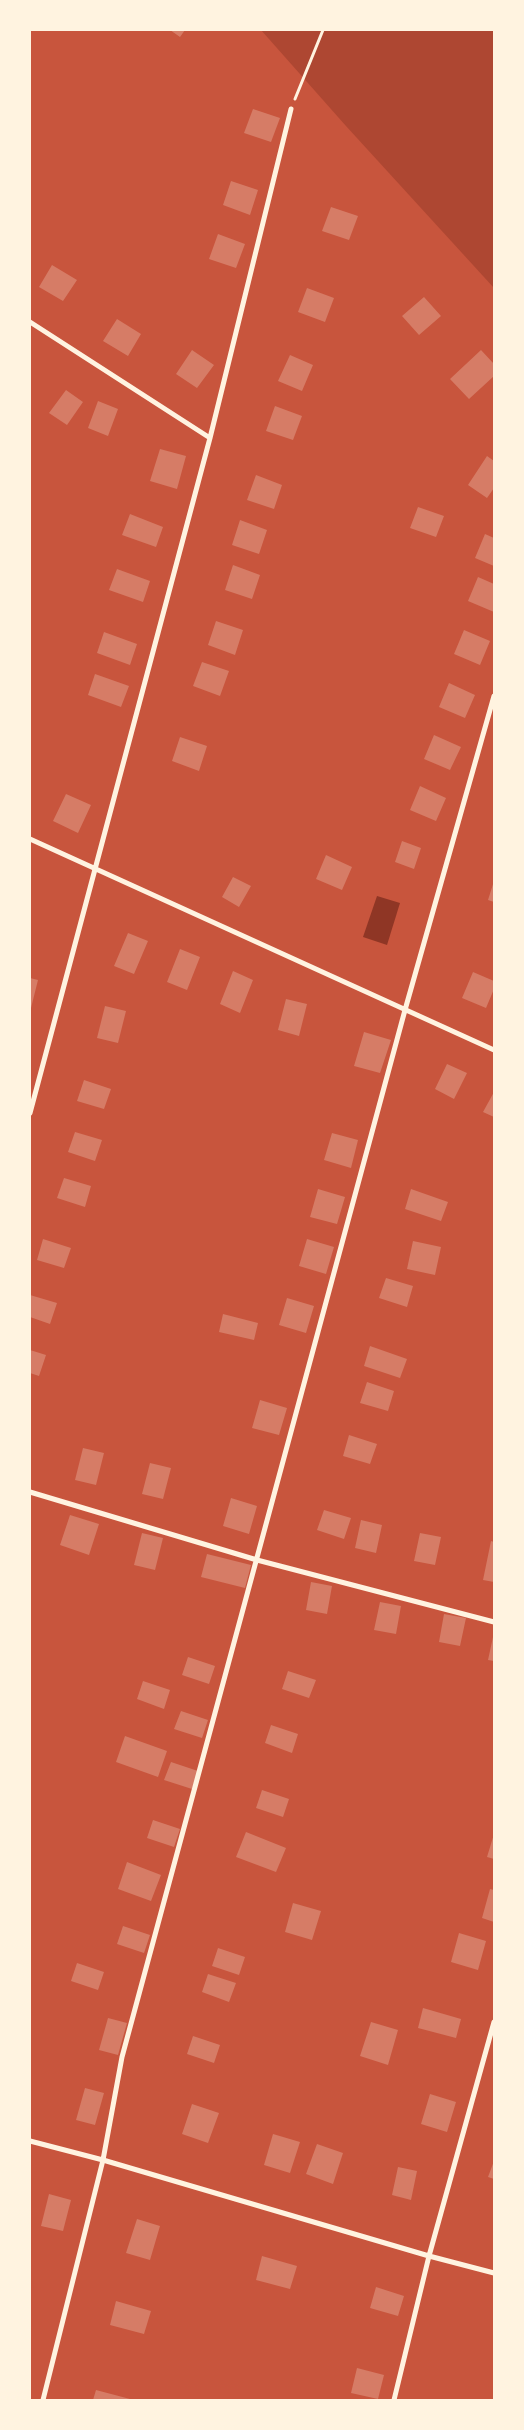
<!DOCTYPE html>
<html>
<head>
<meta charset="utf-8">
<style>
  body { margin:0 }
  #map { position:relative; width:524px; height:2430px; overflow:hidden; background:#c8553d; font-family:Inter,sans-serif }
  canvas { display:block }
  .frame { position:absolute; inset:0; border:31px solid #fff3e0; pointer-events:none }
</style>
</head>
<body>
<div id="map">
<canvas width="524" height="2430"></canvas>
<div class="frame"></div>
</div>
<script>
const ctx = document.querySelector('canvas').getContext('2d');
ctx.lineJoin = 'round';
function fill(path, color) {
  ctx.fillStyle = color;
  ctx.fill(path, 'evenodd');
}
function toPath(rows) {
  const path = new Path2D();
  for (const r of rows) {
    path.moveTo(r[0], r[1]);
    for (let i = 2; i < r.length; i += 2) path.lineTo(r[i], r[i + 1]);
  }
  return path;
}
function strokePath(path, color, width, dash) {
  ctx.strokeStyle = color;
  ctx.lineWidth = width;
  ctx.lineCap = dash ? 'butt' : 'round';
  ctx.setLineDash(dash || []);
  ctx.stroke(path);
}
fill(toPath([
  [261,30,494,30,494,288,346,126]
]), '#ae4732');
fill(toPath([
  [377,896,400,903,387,945,363,937]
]), '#8f3625');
fill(toPath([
  [170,30,185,30,180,37],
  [253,109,280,118,271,142,244,133],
  [231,181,258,190,250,215,223,205],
  [331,207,358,216,349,240,322,231],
  [218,234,245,244,236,268,209,259],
  [52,265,77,280,63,301,39,287],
  [307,288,334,298,325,322,298,312],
  [424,297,441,316,419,335,402,316],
  [117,319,141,334,128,356,103,341],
  [192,350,214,365,197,388,176,374],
  [481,350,494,364,494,376,469,399,450,379],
  [290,355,313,365,302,391,278,381],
  [66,390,83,402,67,425,49,413],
  [98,401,118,409,108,436,88,428],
  [275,406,302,416,293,440,266,431],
  [160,449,186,456,177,489,150,481],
  [487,456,494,461,494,488,487,498,468,485],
  [256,475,282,485,274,509,247,500],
  [418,507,444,516,436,537,410,528],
  [130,514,163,527,156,547,122,535],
  [240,520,267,530,259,554,232,545],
  [485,534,494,538,494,566,475,558],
  [233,565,260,575,252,599,225,590],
  [117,569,150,581,143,602,109,590],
  [478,577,494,584,494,612,468,601],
  [216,621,243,630,235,655,208,645],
  [464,630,490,641,480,665,454,654],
  [104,632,137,644,130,665,97,653],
  [202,662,229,671,220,696,193,686],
  [95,674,129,686,121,707,88,695],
  [449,683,475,695,465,718,439,707],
  [434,735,461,747,450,770,424,759],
  [180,737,207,746,199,771,172,761],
  [420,786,446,798,436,821,410,810],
  [66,794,91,805,78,833,53,821],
  [402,841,421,848,414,869,395,862],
  [326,855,352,867,342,890,316,879],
  [233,877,251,886,239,907,222,897],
  [494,881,494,902,488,900],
  [128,933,148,941,134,974,114,966],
  [180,949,200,957,187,990,167,982],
  [233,971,253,980,240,1013,220,1004],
  [473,972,494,981,494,989,486,1008,462,998],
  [30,978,38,980,31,1008,30,1008],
  [286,999,307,1004,299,1036,278,1030],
  [105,1006,126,1011,118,1043,97,1038],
  [364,1032,391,1040,380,1073,354,1066],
  [447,1064,467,1073,454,1099,435,1089],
  [84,1080,111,1089,104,1109,77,1101],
  [494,1092,494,1117,483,1112],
  [75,1132,102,1140,95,1161,68,1152],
  [332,1133,358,1140,351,1168,324,1160],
  [64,1178,91,1186,85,1207,57,1198],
  [318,1189,345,1197,337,1224,310,1217],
  [411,1189,448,1202,441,1221,405,1209],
  [43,1239,71,1248,64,1268,37,1260],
  [307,1239,334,1247,326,1274,299,1266],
  [413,1241,441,1247,435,1275,407,1269],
  [386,1278,413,1286,407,1307,379,1298],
  [30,1295,57,1303,50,1324,30,1317],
  [287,1298,314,1306,306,1333,279,1325],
  [223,1314,258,1323,254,1340,219,1332],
  [370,1346,407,1359,400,1378,364,1366],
  [30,1350,46,1355,39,1376,30,1373],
  [367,1382,394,1391,388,1411,360,1403],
  [260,1400,287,1408,279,1435,252,1428],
  [349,1435,377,1444,370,1464,343,1456],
  [83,1448,104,1453,96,1485,75,1480],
  [150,1463,171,1468,163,1499,142,1494],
  [231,1498,257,1506,249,1534,223,1526],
  [324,1510,351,1518,344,1539,317,1530],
  [70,1515,99,1524,89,1555,60,1545],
  [361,1520,382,1525,376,1553,355,1548],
  [142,1533,163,1538,155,1570,134,1565],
  [420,1533,441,1537,435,1565,414,1561],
  [491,1541,494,1542,494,1582,483,1580],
  [207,1554,251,1565,245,1588,201,1577],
  [311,1582,332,1586,327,1614,306,1610],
  [380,1602,401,1606,396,1634,374,1630],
  [444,1614,466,1618,460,1646,439,1642],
  [493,1637,494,1637,494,1661,488,1660],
  [188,1657,215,1666,209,1684,182,1675],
  [288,1671,316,1680,309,1698,282,1689],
  [143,1681,170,1690,164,1709,137,1699],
  [181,1711,208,1720,202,1738,174,1729],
  [271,1725,298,1734,292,1753,265,1743],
  [125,1736,167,1751,158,1777,116,1762],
  [171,1762,198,1771,192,1789,164,1780],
  [262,1790,289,1799,283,1817,256,1808],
  [153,1820,180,1829,174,1847,147,1838],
  [246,1832,286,1848,276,1872,236,1857],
  [494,1834,494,1859,487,1857],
  [127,1862,161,1875,151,1901,118,1889],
  [490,1889,494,1890,494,1922,482,1918],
  [293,1903,321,1911,312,1940,285,1932],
  [123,1926,150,1935,144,1953,117,1944],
  [459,1933,486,1941,478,1970,451,1962],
  [218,1948,245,1957,239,1975,212,1966],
  [77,1963,104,1972,98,1990,71,1981],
  [208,1974,236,1983,229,2002,202,1992],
  [423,2008,461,2019,456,2038,418,2028],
  [108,2018,127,2023,118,2055,99,2050],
  [371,2022,398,2030,388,2065,360,2056],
  [193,2036,220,2045,214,2063,187,2054],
  [85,2088,104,2093,95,2125,76,2120],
  [430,2094,456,2102,447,2132,421,2124],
  [192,2104,219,2113,208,2143,182,2134],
  [273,2134,300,2142,290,2173,264,2165],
  [317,2144,343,2153,333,2184,306,2174],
  [494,2161,494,2179,488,2177],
  [398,2167,417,2171,411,2200,392,2195],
  [49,2194,71,2200,63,2231,41,2226],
  [137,2219,160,2226,150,2260,126,2253],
  [262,2256,297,2266,290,2289,256,2280],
  [376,2287,404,2296,398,2316,370,2308],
  [116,2301,151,2311,144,2334,110,2325],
  [357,2368,384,2375,378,2399,351,2393],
  [96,2390,130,2399,130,2400,93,2400]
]), '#d67c66');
strokePath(toPath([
  [295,99,323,30]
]), '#fff3e0', 3);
strokePath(toPath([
  [30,322,210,438],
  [30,839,494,1050],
  [30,1113,210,438,291,109],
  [30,1492,257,1560,494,1622],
  [30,2141,103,2160,429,2256,494,2273],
  [43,2400,103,2160,122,2057,405,1010,494,696],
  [394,2400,429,2256,494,2022]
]), '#fff3e0', 5);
</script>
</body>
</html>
